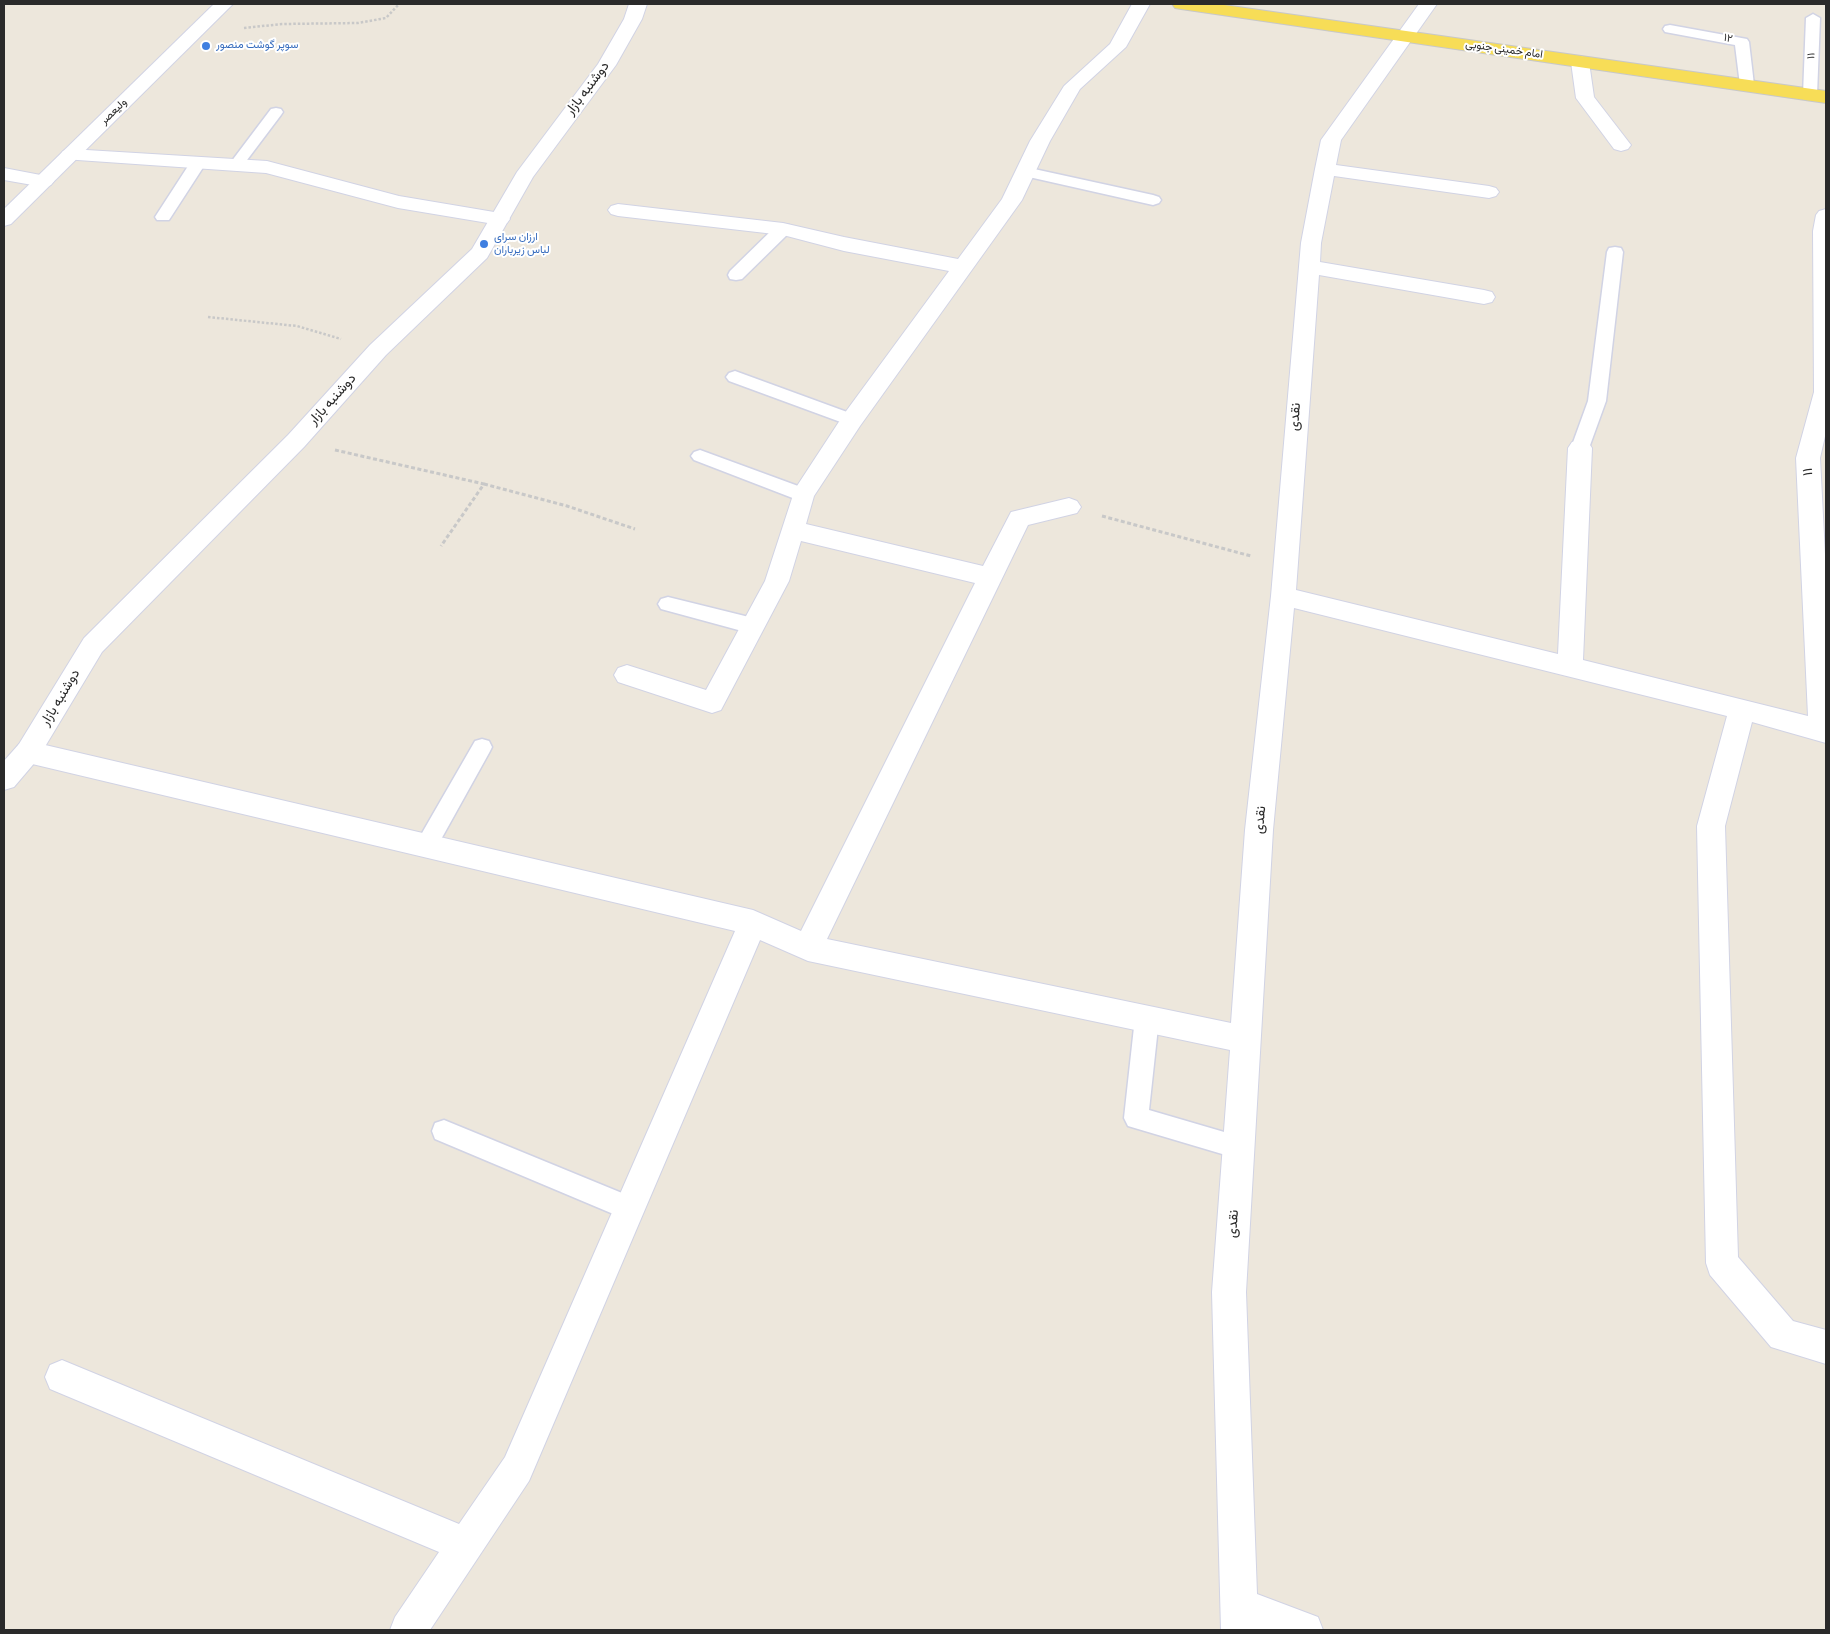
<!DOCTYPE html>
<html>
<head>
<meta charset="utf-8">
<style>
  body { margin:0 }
  #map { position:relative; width:1830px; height:1634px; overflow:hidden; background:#ede7dc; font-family:"Source Sans 3",sans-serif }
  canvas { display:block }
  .frame { position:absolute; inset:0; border:5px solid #2a2a2a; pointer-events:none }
</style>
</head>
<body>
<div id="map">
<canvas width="1830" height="1634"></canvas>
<div class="frame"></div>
</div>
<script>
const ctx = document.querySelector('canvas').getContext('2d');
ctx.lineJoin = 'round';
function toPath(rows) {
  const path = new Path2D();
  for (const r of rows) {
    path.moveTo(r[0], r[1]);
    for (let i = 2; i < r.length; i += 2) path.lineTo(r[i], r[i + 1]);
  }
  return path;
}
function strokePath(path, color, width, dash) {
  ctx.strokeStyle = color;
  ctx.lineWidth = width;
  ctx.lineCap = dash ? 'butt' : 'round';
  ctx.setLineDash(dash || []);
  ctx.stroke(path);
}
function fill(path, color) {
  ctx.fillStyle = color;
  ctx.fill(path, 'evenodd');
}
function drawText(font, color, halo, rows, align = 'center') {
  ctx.font = font + ' "Source Sans 3",Vazirmatn,sans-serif';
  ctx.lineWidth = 4;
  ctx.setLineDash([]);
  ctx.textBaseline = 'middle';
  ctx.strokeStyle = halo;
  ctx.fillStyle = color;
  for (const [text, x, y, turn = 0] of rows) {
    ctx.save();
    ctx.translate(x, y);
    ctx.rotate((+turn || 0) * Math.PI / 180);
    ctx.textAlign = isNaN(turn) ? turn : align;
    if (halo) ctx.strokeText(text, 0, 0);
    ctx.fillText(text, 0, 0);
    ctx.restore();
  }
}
const service = toPath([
  [1813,14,1820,18,1817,95,1815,98,1810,99,1805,98,1803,95,1806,18,1813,14],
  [1670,25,1747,39,1749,42,1754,85,1752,88,1747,89,1742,88,1740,85,1735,45,1665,32,1663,29,1665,26,1670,25],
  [276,108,281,109,283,112,281,115,241,168,231,168,228,165,231,162,271,109,276,108],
  [198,158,203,160,206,163,171,217,169,220,157,220,155,217,190,163,193,160,198,158],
  [1025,167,1153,195,1159,197,1161,200,1159,203,1153,205,1020,175,1017,172,1020,169,1025,167],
  [783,224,789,225,791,229,789,233,742,279,736,280,730,279,728,275,730,271,777,225,783,224],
  [1615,247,1621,248,1623,252,1606,401,1589,448,1586,452,1580,454,1574,452,1571,448,1588,401,1607,252,1609,248,1615,247],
  [735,371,858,416,861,420,858,424,852,426,846,424,729,381,726,377,729,373,735,371],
  [700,450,809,490,812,495,809,500,803,502,694,460,691,456,694,452,700,450],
  [668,597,753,618,760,621,763,626,760,631,753,634,661,609,658,604,661,599,668,597],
  [482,739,489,741,492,747,489,753,434,852,426,855,418,852,415,846,418,840,475,741,482,739],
  [1147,1007,1155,1011,1159,1018,1149,1110,1248,1139,1251,1147,1248,1155,1239,1159,1128,1126,1124,1118,1135,1018,1139,1011,1147,1007],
  [444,1120,639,1200,642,1209,639,1218,630,1221,435,1139,432,1131,435,1123,444,1120]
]);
const pedestrian = toPath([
  [629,4,647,4,642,19,616,65,533,177,487,258,386,355,304,447,102,652,37,760,14,787,4,790,4,761,19,744,84,638,288,435,370,345,472,249,517,172,598,64,624,19,629,4]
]);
const minor = toPath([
  [1132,4,1150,4,1126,47,1080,89,1050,141,1022,200,860,426,814,496,806,524,983,566,1011,512,1069,498,1077,501,1081,507,1077,513,1028,525,827,939,1231,1023,1245,830,1271,596,1301,243,1315,169,1321,140,1419,4,1437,4,1341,140,1336,165,1489,186,1496,188,1499,192,1496,196,1489,198,1334,176,1321,243,1320,262,1484,290,1492,292,1495,297,1492,302,1484,304,1319,275,1296,590,1558,654,1568,448,1572,442,1580,440,1588,442,1592,448,1583,660,1808,716,1796,458,1814,392,1813,231,1816,215,1819,211,1826,209,1826,432,1820,458,1826,574,1826,743,1752,722,1725,826,1738,1257,1793,1321,1826,1330,1826,1364,1771,1347,1710,1275,1706,1263,1697,826,1727,716,1294,608,1273,830,1246,1292,1257,1594,1318,1617,1323,1630,1221,1630,1212,1292,1230,1050,808,961,760,940,529,1481,430,1630,390,1630,395,1617,439,1552,50,1389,45,1377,50,1365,62,1360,459,1524,505,1457,735,931,28,763,19,760,15,752,19,744,28,741,753,910,801,931,975,583,801,541,789,581,721,710,712,713,618,682,614,675,618,668,627,665,706,690,765,581,795,489,844,414,949,271,844,251,783,235,618,216,611,214,608,210,611,206,618,204,783,223,844,237,958,259,1002,199,1030,141,1064,86,1110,44,1132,4],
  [1580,56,1587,58,1589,62,1594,97,1631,145,1628,149,1621,151,1614,149,1576,98,1571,62,1573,58,1580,56],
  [70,149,267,161,399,196,500,213,507,215,510,219,507,223,500,225,398,208,266,173,63,159,60,155,63,151,70,149],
  [4,168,51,177,54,181,51,185,44,187,4,180,4,168]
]);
const secondary = toPath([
  [214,4,233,4,11,224,4,226,4,209,214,4]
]);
const primary = toPath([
  [1172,4,1217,4,1826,91,1826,103,1181,9,1175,8,1172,4]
]);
strokePath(service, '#d1d3e4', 3);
strokePath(pedestrian, '#d1d3e4', 2);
strokePath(minor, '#d1d3e4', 2);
strokePath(secondary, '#d1d3e4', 2);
strokePath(primary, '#c8c8c8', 2);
strokePath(toPath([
  [244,28,282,24,358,23,386,18,399,4],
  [208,317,297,326,341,339]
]), '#c8c8c8', 2.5, [2.5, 2]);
strokePath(toPath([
  [335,450,484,484,441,546],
  [484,484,567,506,635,529],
  [1102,516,1251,556]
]), '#c8c8c8', 3, [4, 2.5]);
fill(service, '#fff');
fill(pedestrian, '#fff');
fill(minor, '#fff');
fill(secondary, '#fff');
fill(primary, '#f7dd57');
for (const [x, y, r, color] of [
  [206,46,5,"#3f7fe0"],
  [484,244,5,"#3f7fe0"]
]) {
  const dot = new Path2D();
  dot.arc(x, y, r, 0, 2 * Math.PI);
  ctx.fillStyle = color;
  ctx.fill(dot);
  strokePath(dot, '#fff', 2);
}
drawText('11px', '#2a2a2a', '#fff', [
  ["۱۲",1728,39,10],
  ["امام خمینی جنوبی",1504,50,8],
  ["۱۱",1812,56,-88],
  ["ولیعصر",114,112,-44]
]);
drawText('11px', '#366cbe', '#fff', [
  ["سوپر گوشت منصور",216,46],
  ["ارزان سرای",494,238],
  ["لباس زیرباران",494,251]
], 'left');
drawText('14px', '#2a2a2a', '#fff', [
  ["دوشنبه بازار",588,89,-53],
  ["دوشنبه بازار",333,400,-48],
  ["نقدی",1296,417,-86],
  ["۱۱",1809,472,-93],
  ["دوشنبه بازار",61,698,-59],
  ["نقدی",1261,820,-85],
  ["نقدی",1234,1224,-86]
]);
</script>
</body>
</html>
